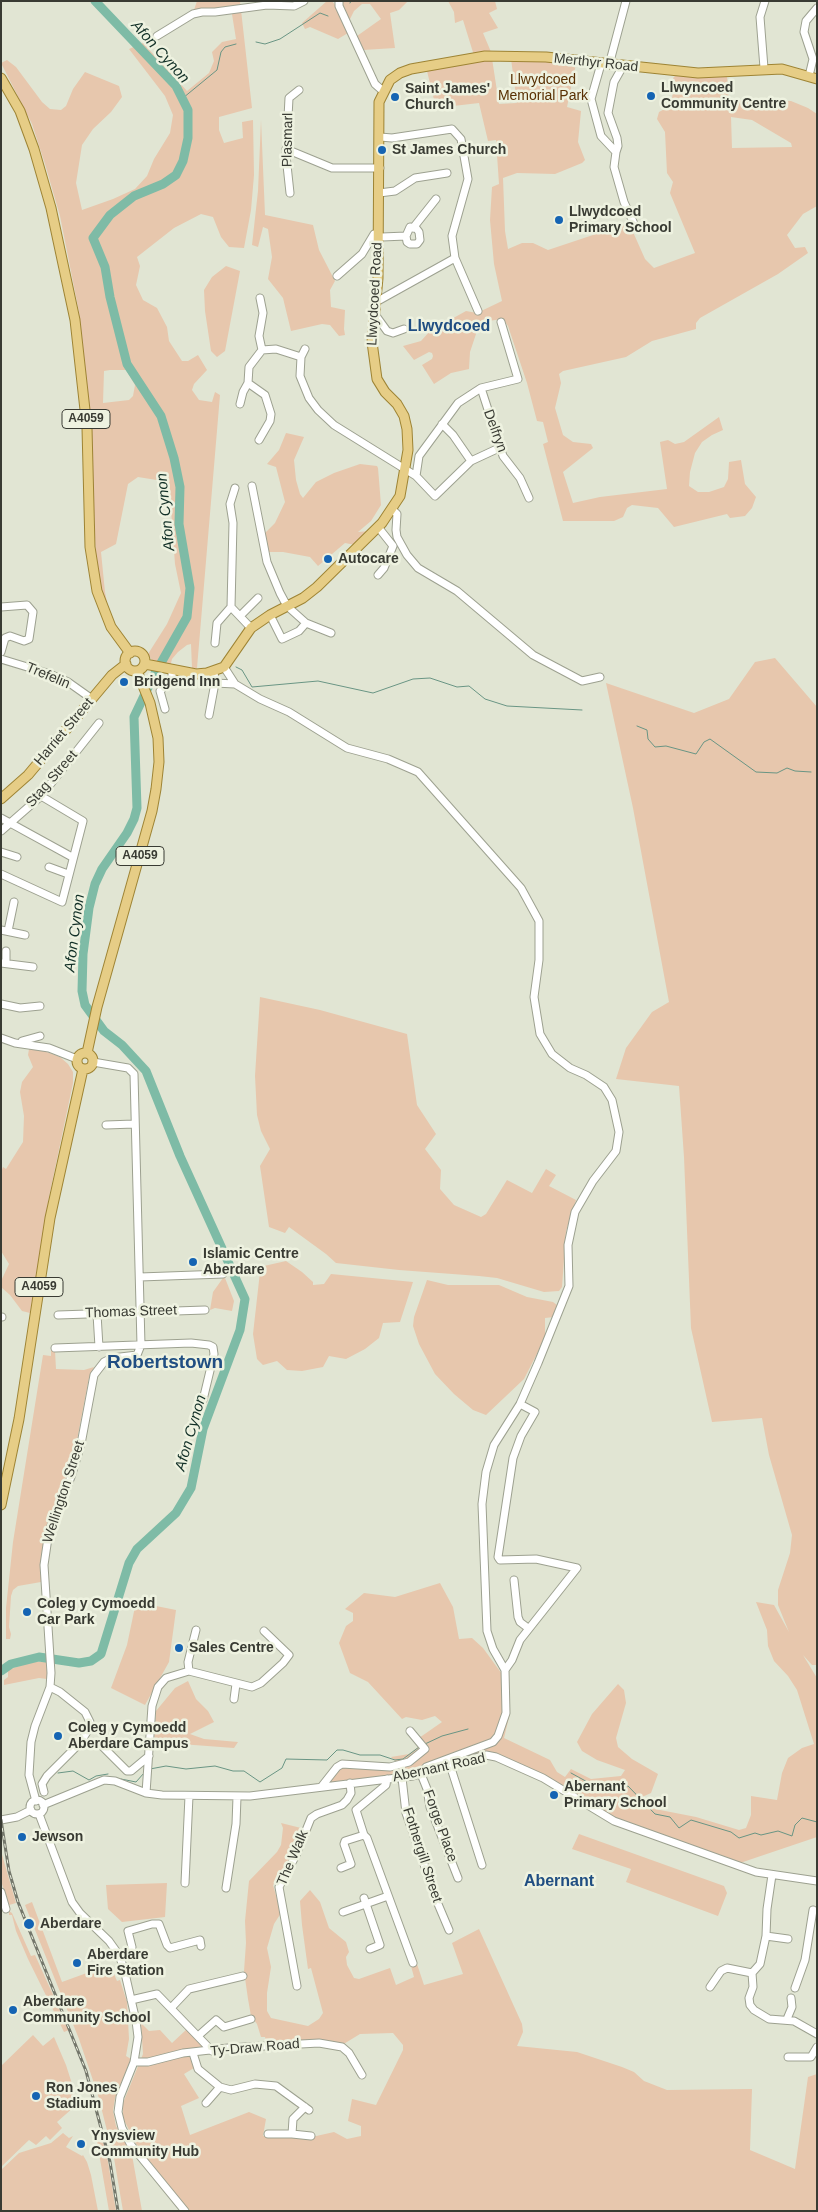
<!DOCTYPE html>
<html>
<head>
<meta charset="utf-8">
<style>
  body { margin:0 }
  #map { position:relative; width:818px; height:2212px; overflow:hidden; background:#e1e5d3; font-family:Helvetica,sans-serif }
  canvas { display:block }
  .frame { position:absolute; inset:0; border:2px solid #393b33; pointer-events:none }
</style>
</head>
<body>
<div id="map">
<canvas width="818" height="2212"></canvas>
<div class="frame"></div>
</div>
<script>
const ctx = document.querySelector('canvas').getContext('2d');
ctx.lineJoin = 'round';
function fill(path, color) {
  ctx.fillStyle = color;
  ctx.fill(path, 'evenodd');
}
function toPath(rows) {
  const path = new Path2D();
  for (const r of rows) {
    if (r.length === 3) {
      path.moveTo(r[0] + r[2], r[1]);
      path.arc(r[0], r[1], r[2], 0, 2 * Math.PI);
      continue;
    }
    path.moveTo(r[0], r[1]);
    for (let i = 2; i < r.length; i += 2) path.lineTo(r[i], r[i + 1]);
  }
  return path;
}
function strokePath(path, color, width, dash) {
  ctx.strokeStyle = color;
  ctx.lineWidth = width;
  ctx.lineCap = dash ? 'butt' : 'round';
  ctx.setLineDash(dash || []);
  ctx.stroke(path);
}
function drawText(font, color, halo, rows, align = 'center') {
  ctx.font = font + ' Helvetica,sans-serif';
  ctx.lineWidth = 5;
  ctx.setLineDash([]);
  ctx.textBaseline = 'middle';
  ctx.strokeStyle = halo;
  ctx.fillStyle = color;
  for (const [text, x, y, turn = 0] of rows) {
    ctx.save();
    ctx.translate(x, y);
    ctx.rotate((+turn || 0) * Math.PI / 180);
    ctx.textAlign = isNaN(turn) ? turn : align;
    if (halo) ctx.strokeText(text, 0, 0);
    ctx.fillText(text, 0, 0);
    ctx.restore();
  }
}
fill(toPath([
  [197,1,240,1,252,108,219,117,219,130,224,143,243,138,242,122,253,120,254,175,251,210,244,248,229,247,221,237,213,217,201,214,174,228,137,257,140,266,136,285,143,300,157,308,167,327,169,341,182,361,188,361,198,355,207,370,194,384,192,390,199,400,212,402,215,392,220,395,197,668,192,668,191,644,187,645,178,652,172,659,170,667,152,660,148,654,167,624,181,593,175,564,169,482,138,477,128,484,116,544,101,552,105,592,109,612,102,595,96,564,91,434,79,312,60,216,45,164,32,124,1,63,7,60,16,67,42,102,50,109,61,110,66,106,73,89,85,72,119,86,122,97,111,112,93,129,82,145,76,183,82,210,113,199,135,189,147,176,154,159,170,133,173,115,165,96,129,49,143,43,187,91,209,73,214,61,212,52,222,42,236,39,231,8,193,13],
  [110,370,126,370,135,385,133,396,129,400,103,403,104,371],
  [327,1,332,1,336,6,341,1,408,1,399,10,390,13,395,48,363,50,357,36,381,19,370,4,362,4,354,11,349,21,348,33,338,39,310,27,305,29,302,23],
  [448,1,495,1,497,9,489,13,498,28,483,33,491,52,499,104,517,103,511,59,576,64,567,107,581,111,578,142,585,160,582,163,555,174,517,173,503,178,505,231,508,249,522,243,533,243,548,250,629,223,645,259,654,268,695,253,670,193,673,182,667,173,665,132,657,119,659,112,672,105,673,78,676,75,727,76,729,100,791,101,808,108,817,114,817,206,803,214,787,235,795,248,805,247,808,253,778,274,700,318,696,323,696,329,652,341,626,357,563,371,559,374,561,383,555,408,563,435,573,442,591,444,593,448,563,472,573,503,600,497,667,489,660,442,668,440,675,444,684,442,719,417,723,430,712,435,702,442,695,453,690,472,689,486,698,492,709,492,724,487,728,479,729,462,741,460,745,484,756,497,752,508,745,516,730,518,727,514,674,527,658,508,632,505,627,508,623,517,614,521,563,521,543,444,548,442,543,422,537,421,527,383,508,326,503,319,480,322,470,352,469,369,451,373,434,384,422,365,432,359,433,356,432,353,429,352,414,360,403,346,421,341,430,331,466,311,477,313,502,301,494,264,490,220,492,187,499,184,496,140,488,141,479,103,436,108,427,71,476,62,463,20,455,23,454,12],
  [731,117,752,120,791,143,792,147,732,148],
  [261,120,265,215,313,225,319,250,335,281,330,290,331,307,345,310,344,329,345,335,339,336,330,325,322,324,291,331,283,298,268,279,272,257,268,229,263,227,258,247,252,245,258,191],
  [226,266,240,271,225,351,217,357,211,351,205,311,204,290,212,277],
  [286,433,304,437,294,460,296,480,300,494,303,498,316,482,334,473,360,464,377,466,378,468,381,505,371,521,358,532,370,531,355,545,345,543,318,566,310,557,283,552,269,552,264,534,275,523,285,502,276,467,267,464,279,450],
  [775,658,817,707,817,1665,812,1665,803,1655,817,1678,817,1837,740,1863,615,1819,584,1801,487,1753,476,1754,416,1772,326,1783,342,1766,396,1767,395,1761,391,1757,409,1754,423,1743,419,1738,442,1722,435,1716,422,1720,406,1717,402,1719,368,1682,350,1673,339,1643,346,1626,353,1621,353,1613,345,1609,364,1593,395,1597,440,1583,453,1607,459,1639,472,1638,483,1648,502,1674,509,1692,510,1713,504,1738,550,1760,557,1772,565,1777,571,1769,591,1779,621,1776,625,1770,597,1760,582,1751,577,1742,592,1714,618,1684,624,1690,626,1703,616,1738,618,1747,632,1759,658,1774,651,1793,642,1797,655,1809,696,1817,739,1830,746,1828,751,1815,751,1796,777,1800,782,1773,788,1758,802,1748,814,1744,797,1690,788,1676,774,1661,768,1646,767,1630,756,1602,774,1605,789,1632,778,1605,778,1590,790,1553,792,1535,769,1455,762,1418,712,1422,691,1328,684,1157,679,1086,616,1079,626,1048,652,1012,669,1002,633,808,606,683,694,713,729,699,755,662],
  [260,997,320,1010,407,1034,417,1105,436,1134,425,1149,441,1170,440,1189,454,1205,481,1217,486,1214,507,1180,532,1193,546,1169,556,1175,549,1186,576,1200,566,1231,562,1287,559,1291,544,1292,497,1278,479,1276,399,1270,336,1263,326,1254,289,1227,285,1233,269,1227,260,1166,270,1149,261,1131,257,1115,255,1076],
  [29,1049,44,1051,60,1057,68,1064,73,1072,73,1083,49,1197,30,1313,22,1311,10,1295,1,1287,1,1281,9,1264,1,1251,1,1172,3,1167,6,1169,23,1142,24,1116,20,1092,22,1082,33,1067,28,1055],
  [286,1261,302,1272,313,1282,313,1285,324,1284,331,1274,413,1282,400,1322,383,1323,379,1338,365,1349,346,1359,329,1356,323,1367,302,1371,287,1370,277,1361,263,1365,257,1359,253,1334,260,1272,264,1266],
  [223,1278,225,1278,234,1301,232,1311,215,1308,210,1310,213,1292],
  [427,1280,448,1285,499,1285,527,1297,553,1302,557,1305,554,1317,545,1318,545,1338,524,1379,486,1415,473,1410,454,1394,435,1374,419,1344,413,1326,414,1317],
  [51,1350,55,1351,56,1369,84,1370,94,1367,89,1378,73,1461,48,1521,44,1538,41,1557,41,1582,18,1586,13,1590,11,1596,9,1627,11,1634,10,1639,6,1639,6,1608,13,1542,43,1355,51,1356],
  [136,1602,176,1610,169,1662,145,1705,111,1688,127,1645],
  [31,1662,48,1662,47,1679,39,1678,4,1685,4,1680,8,1677,8,1670],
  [188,1681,196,1699,208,1711,214,1722,190,1734,204,1739,238,1742,234,1748,154,1742,156,1711,175,1688],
  [281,1823,301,1828,290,1860,281,1877,273,1885,281,1913,274,1924,267,1948,271,1967,267,1993,267,2011,271,2018,308,2026,319,2019,323,2013,311,1968,308,1969,302,1925,300,1901,310,1890,320,1902,329,1928,346,1942,349,1952,346,1957,347,1965,354,1978,359,1979,390,1968,396,1985,414,1977,411,1966,417,1964,424,1985,463,1974,452,1943,479,1929,522,2024,523,2032,517,2046,577,2052,622,2067,634,2072,644,2081,667,2090,752,2089,750,2150,795,2169,808,2077,817,2074,817,2211,189,2211,136,2144,123,2118,123,2103,143,2054,141,2023,149,2031,160,2030,172,2043,187,2029,207,2049,190,2051,194,2068,184,2074,199,2098,181,2106,190,2135,249,2112,266,2119,263,2136,312,2137,334,2132,347,2139,361,2136,361,2126,348,2121,352,2099,376,2105,403,2050,403,2045,393,2033,360,2034,342,2045,267,2044,265,2037,261,2037,257,2024,251,2016,248,1999,244,1971,246,1943,245,1921,249,1881,277,1852,281,1845,283,1828],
  [579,1834,724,1886,727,1893,718,1916,626,1882,631,1869,572,1849],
  [1,1851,16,1903,9,1905,1,1881],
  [167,1883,165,1917,122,1922,108,1909,106,1885],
  [32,1902,62,1982,106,1966,111,1975,114,1974,117,1981,120,1980,127,2002,129,2039,126,2056,131,2059,115,2098,113,2111,116,2126,132,2155,142,2211,123,2211,114,2158,98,2095,79,2039,25,1905],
  [9,1911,12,1913,31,1956,35,1955,69,2030,64,2032,28,1959,16,1931,12,1915,9,1915],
  [33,2035,43,2046,54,2037,66,2065,73,2087,74,2107,57,2122,62,2128,50,2140,46,2136,36,2145,29,2140,1,2167,1,2066],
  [63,2133,69,2138,73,2136,66,2147,82,2156,83,2155,87,2162,91,2175,98,2211,1,2211,1,2170,19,2153,51,2143],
  [101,2133,108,2162,116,2211,109,2211,96,2136]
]), '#e7c7ad');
strokePath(toPath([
  [350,3,351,1],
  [256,42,265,44,280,39,320,13,328,16],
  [183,98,217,70,221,52,225,47,236,44],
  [236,667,242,670,252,687,318,681,373,693,413,679,430,678,457,687,469,686,485,699,507,706,582,710],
  [153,677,166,677],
  [637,726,647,730,648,739,655,747,666,746,696,754,704,742,710,739,756,772,777,773,787,768,795,771,811,772],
  [425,1744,442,1736,468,1729],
  [150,1769,166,1766,186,1769,215,1766,233,1771,244,1771,260,1782,282,1768,286,1759,327,1760,337,1750,343,1750,360,1755,380,1755,395,1760,403,1759,419,1747],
  [58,1773,73,1771,89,1780,96,1776,108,1774],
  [571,1773,591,1784,628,1786,655,1814,670,1817,679,1828,691,1820,731,1832,739,1838,755,1833,761,1835,778,1831,792,1836,795,1825,802,1818,817,1822],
  [121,1779,136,1782,144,1773]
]), '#699584', 1);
strokePath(toPath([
  [1,1671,11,1664,39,1657,79,1663,91,1661,101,1654,129,1563,137,1549,176,1513,191,1488,203,1429,240,1330,245,1299,180,1156,146,1071,122,1045,104,1031,85,1005,82,991,83,954,89,908,95,884,102,869,127,833,134,819,137,808,134,717,153,677,187,617,190,588,179,524,180,487,174,458,161,416,127,364,110,297,105,267,93,238,110,215,134,196,163,184,176,175,183,161,188,138,188,110,176,86,95,1]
]), '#7ebba6', 9);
const minor = toPath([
  [339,1,339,6,375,84,383,91],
  [157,36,193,14,202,12,215,12,267,5,294,6,304,1],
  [601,64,591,99,601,136,616,152,614,167,624,202,635,226],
  [609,65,626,1],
  [764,68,760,17,765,1],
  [809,76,813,59,804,32,806,21,817,8],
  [380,137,392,138,452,129,461,139,468,179,452,236,455,258,478,311],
  [286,149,332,168,380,168],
  [616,152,618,146,617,138,608,113,614,82,623,66],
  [290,193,286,156,289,98,299,90],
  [379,193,395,191,415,178,447,173],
  [413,228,436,199],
  [337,276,362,254,374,234,382,237,406,236,410,227,416,228,419,232,420,240,417,244,410,244,407,242,406,236],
  [260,298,263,313,259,336,262,350],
  [376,302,455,258],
  [374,313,387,331,393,333,404,329],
  [305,349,301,357,300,376,309,398,318,410,334,425,416,476,419,456,458,403,481,388,518,379,501,322],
  [248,383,265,395,271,414,270,421,259,440],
  [481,388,503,456,520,478,529,498],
  [240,404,243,392,248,383,249,367,262,350,276,349,301,357],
  [442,424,453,435,471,461],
  [416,476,435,496,471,461,499,448],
  [252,486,267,562,280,593,287,606,306,623,331,633],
  [392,509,397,514,396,530,397,537,407,555,418,568,457,591,533,655,582,681,600,677],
  [378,575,384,568,393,546,378,527],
  [1,607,27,605,33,612,29,639,24,641,10,636,5,638,1,652],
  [231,607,251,628],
  [270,615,282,639,299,631,306,623],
  [240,616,258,598],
  [215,643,217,623,231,607,233,523,230,504,235,488],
  [1,659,47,673,68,682,92,699],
  [224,667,235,684,260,699,289,712,347,748,388,759,418,772,521,888,539,921,539,960,534,997,540,1034,552,1054,570,1068,586,1075,604,1087,612,1100,619,1132,616,1151,593,1181,575,1212,568,1245,569,1286,538,1363,520,1404,494,1445,486,1472,482,1504,487,1631,493,1649,505,1670,506,1713,498,1736,493,1742,426,1767,421,1774,427,1789,430,1807,458,1878],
  [214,671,215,683,235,684],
  [165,709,160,691,172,679,172,670],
  [209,715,215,683],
  [1,818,72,857],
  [1,831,41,796,99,723],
  [1,852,17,857],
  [49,867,68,874],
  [1,874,62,902,83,821,41,796],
  [1,930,25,935],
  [8,931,14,902],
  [1,963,33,967],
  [6,963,6,951],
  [1,1004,20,1008,40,1006],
  [1,1038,15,1043,49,1048,77,1059],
  [21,1044,22,1041,40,1036],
  [106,1125,134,1124],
  [140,1277,223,1274],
  [97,1314,99,1347],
  [58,1315,205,1310],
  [1,1317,2,1317],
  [55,1348,191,1343,209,1345,213,1347,214,1354,203,1400],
  [514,1580,518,1617,520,1622,528,1628],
  [505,1670,512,1660,520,1640,577,1568,536,1559,500,1560,498,1557,513,1458,521,1436,535,1412,520,1404],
  [189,1671,188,1662,196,1630],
  [234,1699,236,1684],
  [102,1746,127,1771,131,1771,149,1756],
  [450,1765,482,1865],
  [402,1778,406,1813,438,1904,449,1930],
  [387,1779,386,1785,356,1810,364,1835,367,1838,413,1963],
  [322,1786,337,1767,342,1764,390,1767,409,1762,425,1749,410,1731],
  [44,1792,42,1784,47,1776,81,1742,88,1730,90,1722,85,1712,60,1692,50,1687],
  [146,1793,152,1706,158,1687,166,1678,189,1671,252,1687,261,1683,283,1663,289,1655,264,1631],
  [37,1807,7],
  [36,1801,29,1775,31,1742,35,1726,50,1687,51,1673,44,1565,49,1531,71,1477,81,1444,94,1375,104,1362,112,1358,137,1355,141,1345,134,1074,128,1068,93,1062],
  [43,1805,104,1780,115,1781,146,1793,162,1795,250,1796,413,1776,486,1755,496,1757,543,1778,614,1821,756,1872,817,1881],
  [39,1814,72,1902,80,1913,109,1941,119,1955,124,1969,136,2021,138,2037,134,2062,120,2097,118,2112,122,2128,131,2145,185,2211],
  [1,1820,17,1817,31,1810],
  [341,1868,351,1864,344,1844,345,1841,364,1835],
  [185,1883,189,1796],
  [226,1888,236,1824,237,1797],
  [1,1892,6,1909],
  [364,1898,380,1945,370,1949],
  [343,1912,388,1896],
  [766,1936,788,1939],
  [120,1959,131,1953,132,1947,128,1931,152,1924,159,1924,167,1945,170,1948,200,1940,201,1946],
  [752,1973,753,1987,749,1998,750,2005,754,2010,769,2019,794,2021,817,2034],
  [297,1986,279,1887,296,1855,311,1818,317,1814,342,1805,347,1800,351,1793,350,1783],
  [710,1987,721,1971,727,1968,752,1973,760,1964,766,1936,767,1909,772,1875],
  [795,1988,805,1960,813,1910],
  [131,2000,157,1994,212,2051],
  [171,2008,189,1989,243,1976],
  [787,2019,792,2007,791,1998],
  [198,2036,216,2020,224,2027,251,2019],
  [193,2053,198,2069,220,2087,231,2090,255,2084,276,2086,309,2110],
  [788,2057,811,2057,817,2047],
  [134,2062,148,2062,183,2053,228,2048,319,2043,342,2047,349,2053,362,2075],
  [206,2103,220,2087],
  [305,2107,293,2119,292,2134,311,2136],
  [268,2134,292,2134]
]);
const major = toPath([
  [1,78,20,111,34,149,51,208,75,320,87,428,90,547,97,591,111,627,130,653],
  [135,661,10],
  [145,664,196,674,207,673,224,667,251,628,270,615,303,598,317,587,382,523,400,496,408,450,407,429,404,416,397,404,385,392,377,379,372,342,378,278,379,102,390,80,400,73,411,69,485,56,546,57,698,73,782,69,817,79],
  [1,799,28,775,112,675,126,664],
  [85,1061,8],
  [87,1053,97,1007,152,811,156,789,159,762,158,738,150,703,137,671],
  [1,1505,19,1419,50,1218,83,1069]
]);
strokePath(minor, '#9da190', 9);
strokePath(major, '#9e8434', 11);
strokePath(minor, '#fff', 7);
strokePath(major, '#e6cd86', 9);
const rail = toPath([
  [1,1820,9,1871,18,1902,86,2071,110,2162,118,2211]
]);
strokePath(rail, '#74776b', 3);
strokePath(rail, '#eef2e0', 1, [4]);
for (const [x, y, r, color] of [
  [651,96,5,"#1564b3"],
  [395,97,5,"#1564b3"],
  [382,150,5,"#1564b3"],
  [559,220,5,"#1564b3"],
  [328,559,5,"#1564b3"],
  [124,682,5,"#1564b3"],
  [193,1262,5,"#1564b3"],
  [27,1612,5,"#1564b3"],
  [179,1648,5,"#1564b3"],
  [58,1736,5,"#1564b3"],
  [554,1795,5,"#1564b3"],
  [22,1837,5,"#1564b3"],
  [29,1924,6,"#1564b3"],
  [77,1963,5,"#1564b3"],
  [13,2010,5,"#1564b3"],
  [36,2096,5,"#1564b3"],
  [81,2144,5,"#1564b3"]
]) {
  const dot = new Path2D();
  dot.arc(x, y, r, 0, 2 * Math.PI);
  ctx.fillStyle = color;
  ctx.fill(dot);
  strokePath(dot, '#eef2e0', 2);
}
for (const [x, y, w] of [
  [86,419,48],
  [140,856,48],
  [39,1287,48]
]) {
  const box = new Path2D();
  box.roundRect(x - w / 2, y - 9.5, w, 19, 4);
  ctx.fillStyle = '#eef2e0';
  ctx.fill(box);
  strokePath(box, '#393b33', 1);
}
drawText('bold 12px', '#393b33', null, [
  ["A4059",86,419],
  ["A4059",140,856],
  ["A4059",39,1287]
]);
drawText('14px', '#393b33', '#eef2e0', [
  ["Merthyr Road",596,63,6],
  ["Plasmarl",288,140,-89],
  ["Llwydcoed Road",375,294,-87],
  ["Delfryn",495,431,70],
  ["Trefelin",48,676,23],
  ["Harriet Street",64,732,-50],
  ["Stag Street",52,779,-49],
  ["Thomas Street",131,1312,-2],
  ["Wellington Street",64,1492,-72],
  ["Abernant Road",439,1768,-12],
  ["Forge Place",440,1826,70],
  ["Fothergill Street",422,1855,72],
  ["The Walk",293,1858,-67],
  ["Ty-Draw Road",255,2048,-5]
]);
drawText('14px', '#593003', '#eef2e0', [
  ["Llwydcoed",543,80],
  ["Memorial Park",543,96]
]);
drawText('bold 14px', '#393b33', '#eef2e0', [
  ["Llwyncoed",661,88],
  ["Community Centre",661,104],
  ["Saint James'",405,89],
  ["Church",405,105],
  ["St James Church",392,150],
  ["Llwydcoed",569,212],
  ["Primary School",569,228],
  ["Autocare",338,559],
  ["Bridgend Inn",134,682],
  ["Islamic Centre",203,1254],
  ["Aberdare",203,1270],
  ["Coleg y Cymoedd",37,1604],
  ["Car Park",37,1620],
  ["Sales Centre",189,1648],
  ["Coleg y Cymoedd",68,1728],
  ["Aberdare Campus",68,1744],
  ["Abernant",564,1787],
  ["Primary School",564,1803],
  ["Jewson",32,1837],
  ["Aberdare",40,1924],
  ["Aberdare",87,1955],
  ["Fire Station",87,1971],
  ["Aberdare",23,2002],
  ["Community School",23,2018],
  ["Ron Jones",46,2088],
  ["Stadium",46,2104],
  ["Ynysview",91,2136],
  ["Community Hub",91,2152]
], 'left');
drawText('italic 15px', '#123027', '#eef2e0', [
  ["Afon Cynon",160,52,48],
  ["Afon Cynon",166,512,-96],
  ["Afon Cynon",75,933,-83],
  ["Afon Cynon",191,1433,-74]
]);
drawText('bold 16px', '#204e82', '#eef2e0', [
  ["Llwydcoed",449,327],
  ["Abernant",559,1882]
]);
drawText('bold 19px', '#204e82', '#eef2e0', [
  ["Robertstown",165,1363]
]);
</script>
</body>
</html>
